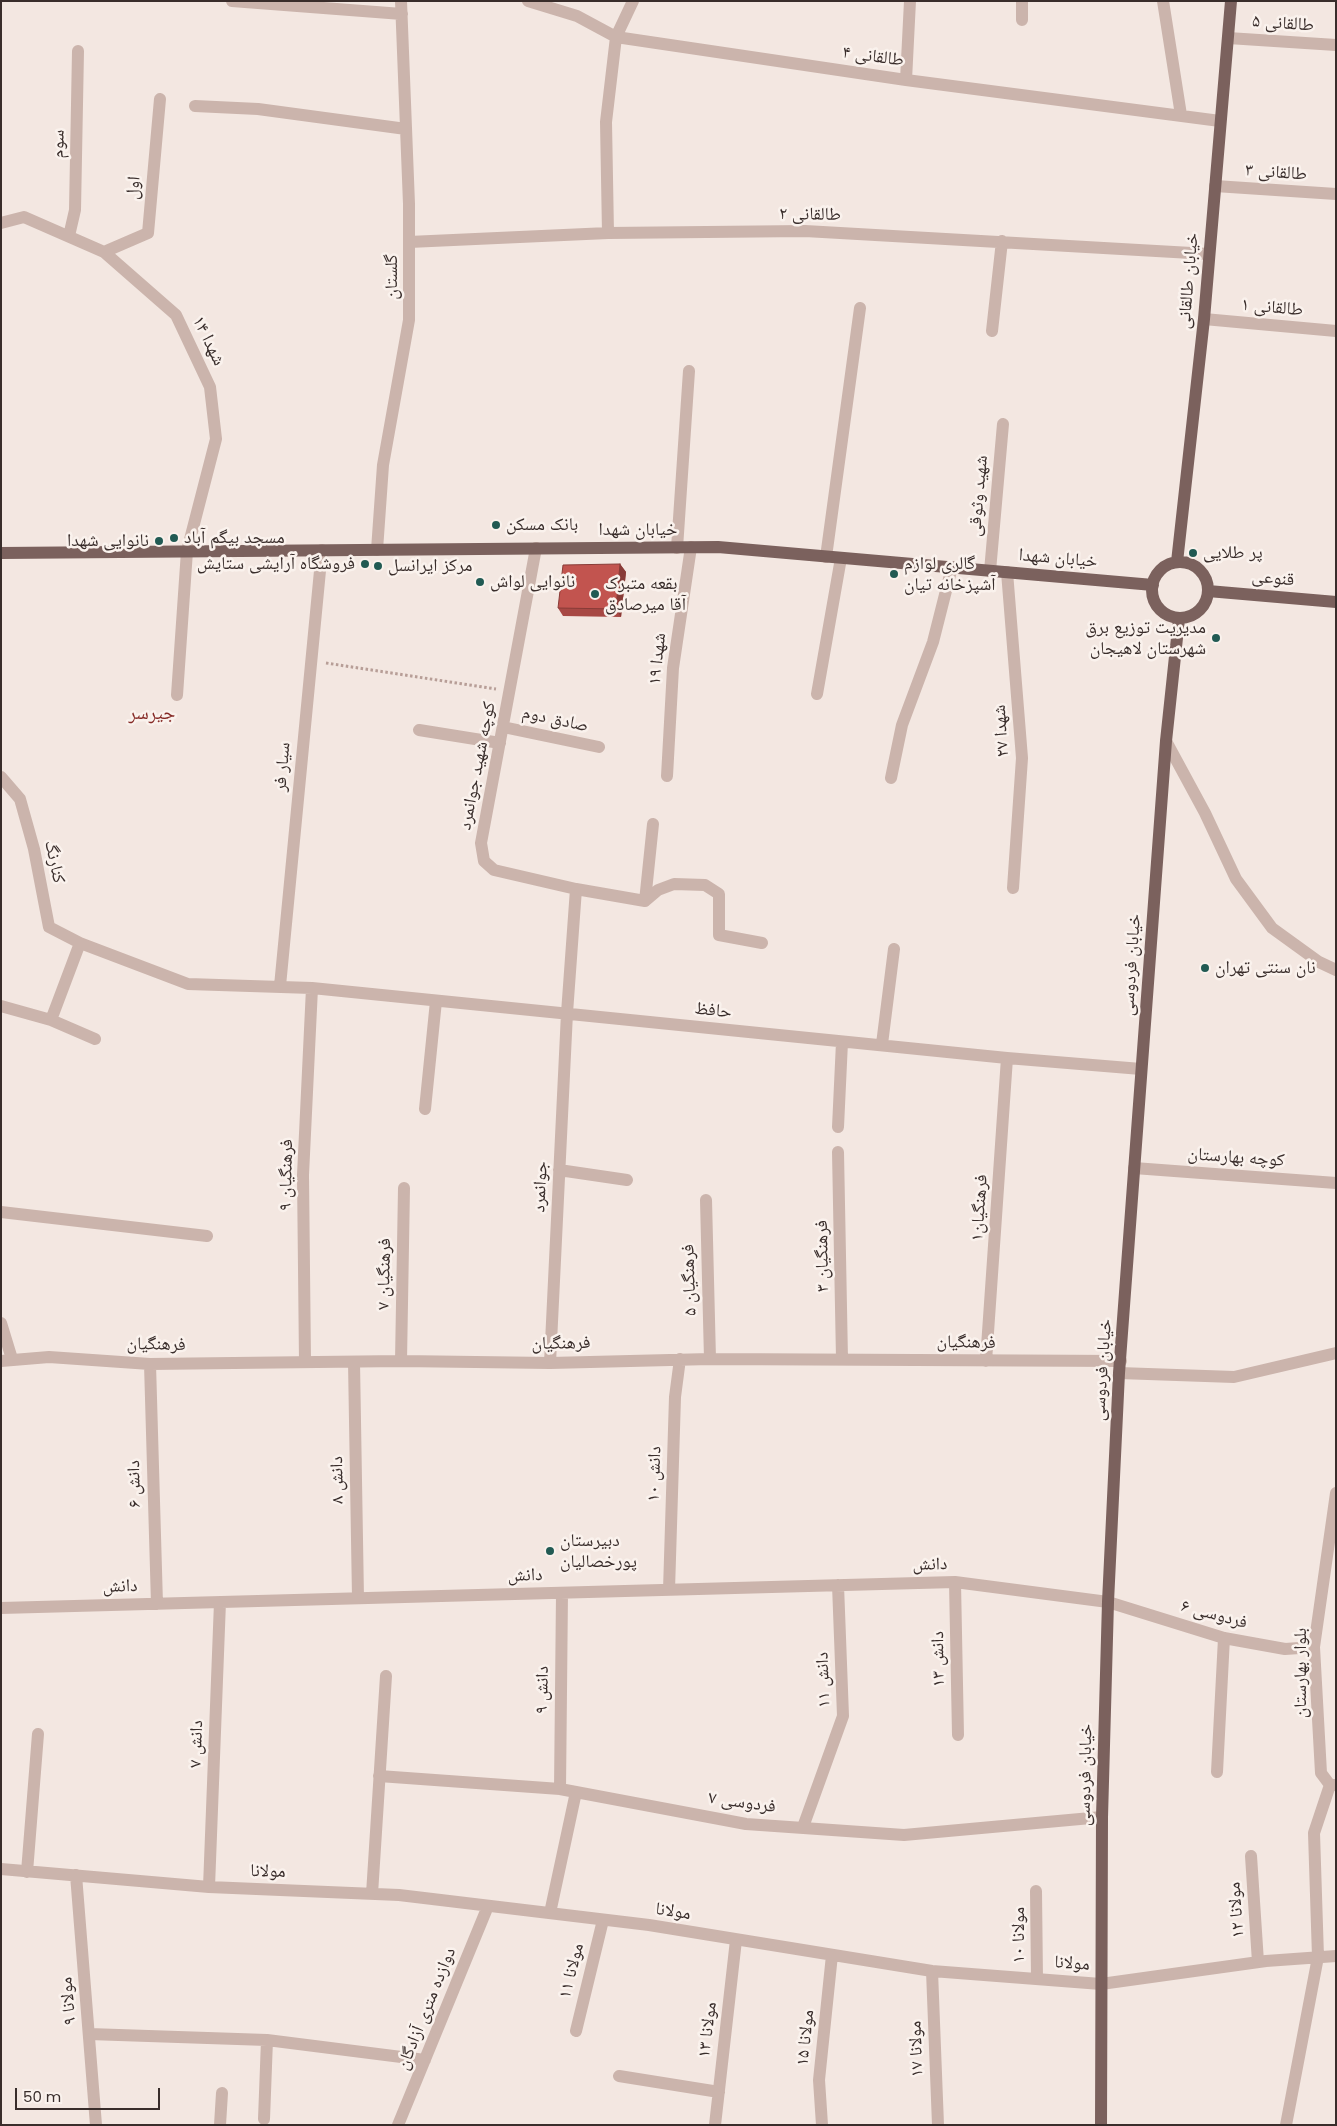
<!DOCTYPE html>
<html>
<head>
<meta charset="utf-8">
<style>
  body { margin:0 }
  #map { position:relative; width:1337px; height:2126px; overflow:hidden; background:#f3e7e1; font-family:Poppins,sans-serif }
  canvas { display:block }
  .frame { position:absolute; inset:0; border:2px solid #392d2b; pointer-events:none }
  .scale { position:absolute; left:15px; top:2088px; width:145px; height:22px; box-sizing:border-box; border:2px solid #392d2b; border-top:0; padding-left:6px; font-size:15px; line-height:18px; white-space:nowrap; color:#392d2b; -webkit-text-stroke:4px #faf2ed; paint-order:stroke }
</style>
</head>
<body>
<div id="map">
<canvas width="1337" height="2126"></canvas>
<div class="frame"></div>
<div class="scale">50 m</div>
</div>
<script>
const ctx = document.querySelector('canvas').getContext('2d');
ctx.lineJoin = 'round';
function toPath(rows) {
  const path = new Path2D();
  for (const r of rows) {
    if (r.length === 3) {
      path.moveTo(r[0] + r[2], r[1]);
      path.arc(r[0], r[1], r[2], 0, 2 * Math.PI);
      continue;
    }
    path.moveTo(r[0], r[1]);
    for (let i = 2; i < r.length; i += 2) path.lineTo(r[i], r[i + 1]);
  }
  return path;
}
function strokePath(path, color, width, dash) {
  ctx.strokeStyle = color;
  ctx.lineWidth = width;
  ctx.lineCap = dash ? 'butt' : 'round';
  ctx.setLineDash(dash || []);
  ctx.stroke(path);
}
function fill(path, color) {
  ctx.fillStyle = color;
  ctx.fill(path, 'evenodd');
}
function drawText(font, color, halo, rows, align = 'center') {
  ctx.font = font + ' Poppins,"Noto Naskh Arabic",sans-serif';
  ctx.lineWidth = 5;
  ctx.setLineDash([]);
  ctx.textBaseline = 'middle';
  ctx.strokeStyle = halo;
  ctx.fillStyle = color;
  for (const [text, x, y, turn = 0] of rows) {
    ctx.save();
    ctx.translate(x, y);
    ctx.rotate((+turn || 0) * Math.PI / 180);
    ctx.textAlign = isNaN(turn) ? turn : align;
    if (halo) ctx.strokeText(text, 0, 0);
    ctx.fillText(text, 0, 0);
    ctx.restore();
  }
}
strokePath(toPath([
  [326,663,496,689]
]), '#b79e97', 3, [2.5, 2.5]);
strokePath(toPath([
  [232,1,402,14],
  [528,1,577,16,616,37,906,80,1220,121],
  [1022,1,1022,20],
  [1163,1,1181,115],
  [1228,38,1336,45],
  [906,80,910,1],
  [195,106,258,109,406,129],
  [1215,186,1336,194],
  [1,223,24,217,104,252,176,315,210,387,216,439,187,551,177,695],
  [608,233,606,122,616,37,633,1],
  [69,236,75,210,78,51],
  [409,242,608,233,805,231,1209,254],
  [104,252,148,233,160,99],
  [1204,319,1336,331],
  [992,331,1002,241],
  [536,548,481,843,484,861,494,870,576,889,567,1013,550,1363],
  [677,548,689,371],
  [377,550,383,465,409,320,409,204,401,1],
  [826,557,860,308],
  [990,571,1003,424],
  [1007,572,1022,758,1013,888],
  [817,694,841,558],
  [503,727,599,747],
  [419,730,500,743],
  [1166,741,1205,813,1236,879,1272,928,1319,962,1336,970],
  [667,776,673,668,691,547],
  [1,777,20,799,34,849,49,927,80,943,188,984,312,988,1007,1058,1141,1069],
  [891,778,902,725,933,642,952,567],
  [576,889,645,901,658,890,674,884,705,885,719,894,719,935,762,943],
  [645,901,653,824],
  [280,986,322,550],
  [1,1006,51,1020,95,1039],
  [51,1020,80,943],
  [882,1044,894,949],
  [425,1109,436,1001],
  [838,1127,842,1042],
  [838,1152,842,1359],
  [1134,1168,1336,1183],
  [559,1170,627,1180],
  [706,1200,710,1359],
  [1,1212,207,1236],
  [1,1323,12,1359],
  [1,1361,49,1357,150,1364,401,1361,550,1363,710,1359,1121,1361],
  [401,1361,404,1188],
  [986,1361,1007,1058],
  [305,1362,303,1175,312,988],
  [354,1362,358,1598],
  [150,1364,157,1604],
  [1119,1373,1234,1377,1336,1353],
  [1336,1493,1314,1647,1321,1773,1330,1785,1336,1785],
  [955,1582,958,1735],
  [669,1590,675,1397,680,1359],
  [1,1608,955,1582,1108,1602,1224,1638,1285,1649,1314,1647],
  [1217,1772,1224,1638],
  [379,1776,560,1789,746,1824,904,1835,1102,1817],
  [560,1789,562,1593],
  [803,1827,843,1716,838,1585],
  [1251,1856,1258,1962],
  [1,1869,209,1887,399,1895,649,1925,932,1971,1101,1984,1266,1961,1336,1956],
  [27,1872,38,1734],
  [76,1875,96,2125],
  [209,1887,220,1602],
  [1036,1891,1037,1979],
  [372,1894,386,1676],
  [550,1913,576,1792],
  [932,1971,938,2125],
  [576,2031,603,1920],
  [89,2034,267,2040,264,2119],
  [267,2040,425,2060],
  [619,2076,719,2092],
  [220,2125,222,2093],
  [398,2125,488,1906],
  [715,2125,736,1940],
  [822,2125,819,2080,832,1955],
  [1286,2125,1318,1957,1314,1833,1330,1785]
]), '#cbb4ac', 12);
strokePath(toPath([
  [1,553,718,547,1153,585],
  [1177,562,1204,319,1231,1],
  [1180,590,28],
  [1208,591,1336,602],
  [1101,2125,1102,1817,1108,1602,1119,1373,1166,741,1179,619]
]), '#7b615d', 12);
fill(toPath([
  [620,564,626,572,621,617,563,616,558,608]
]), '#a74844');
fill(toPath([
  [620,564,626,572,621,617,616,609]
]), '#883b37');
const building = toPath([
  [620,564,616,609,558,608,563,565,620,564]
]);
fill(building, '#c2544f');
strokePath(building, '#883b37', 1);
for (const [x, y, r, color] of [
  [496,525,5,"#215a53"],
  [174,538,5,"#215a53"],
  [159,541,5,"#215a53"],
  [1193,553,5,"#215a53"],
  [365,564,5,"#215a53"],
  [378,566,5,"#215a53"],
  [894,574,5,"#215a53"],
  [480,582,5,"#215a53"],
  [595,594,5,"#215a53"],
  [1216,638,5,"#215a53"],
  [1205,968,5,"#215a53"],
  [550,1551,5,"#215a53"]
]) {
  const dot = new Path2D();
  dot.arc(x, y, r, 0, 2 * Math.PI);
  ctx.fillStyle = color;
  ctx.fill(dot);
  strokePath(dot, '#faf2ed', 2);
}
drawText('18px', '#392d2b', '#faf2ed', [
  ["طالقانی ۵",1283,24,4],
  ["طالقانی ۴",873,57,8],
  ["سوم",59,144,-89],
  ["طالقانی ۳",1276,173,4],
  ["اول",134,188,-85],
  ["طالقانی ۲",810,215,1],
  ["گلستان",392,277,-90],
  ["خیابان طالقانی",1189,281,-85],
  ["طالقانی ۱",1272,308,5],
  ["شهدا ۱۴",208,341,64],
  ["شهید وثوقی",979,496,-85],
  ["خیابان شهدا",638,530],
  ["خیابان شهدا",1058,559,5],
  ["قنوعی",1273,579,5],
  ["شهدا ۱۹",658,659,-84],
  ["صادق دوم",555,720,12],
  ["۲۷ شهدا",1002,731,-94],
  ["کوچه شهید جوانمرد",478,766,-79],
  ["سیار فر",283,767,-85],
  ["کنارنگ",54,862,78],
  ["خیابان فردوسی",1132,965,-86],
  ["حافظ",713,1011,6],
  ["کوچه بهارستان",1236,1158,4],
  ["فرهنگیان ۹",287,1175,-89],
  ["جوانمرد",541,1187,-87],
  ["فرهنگیان۱",980,1208,-86],
  ["فرهنگیان ۳",823,1256,-91],
  ["فرهنگیان ۷",385,1274,-89],
  ["فرهنگیان ۵",690,1280,-92],
  ["فرهنگیان",966,1343,1],
  ["فرهنگیان",561,1344,-1],
  ["فرهنگیان",156,1345,1],
  ["خیابان فردوسی",1103,1370,-86],
  ["دانش ۱۰",655,1474,-88],
  ["دانش ۸",338,1480,-91],
  ["دانش ۶",135,1484,-91],
  ["دانش",930,1565,-1],
  ["دانش",525,1576,-2],
  ["دانش",120,1587,-2],
  ["فردوسی ۶",1214,1615,15],
  ["دانش ۱۳",939,1659,-91],
  ["بلوار بهارستان",1301,1673,-90],
  ["دانش ۱۱",824,1680,-92],
  ["دانش ۹",543,1690,-89],
  ["دانش ۷",197,1744,-88],
  ["خیابان فردوسی",1086,1775,-89],
  ["فردوسی ۷",742,1803,8],
  ["مولانا",268,1872,2],
  ["مولانا ۱۲",1237,1910,-94],
  ["مولانا",673,1912,9],
  ["مولانا ۱۰",1019,1935,-90],
  ["مولانا",1072,1964,4],
  ["مولانا ۱۱",572,1971,-76],
  ["مولانا ۹",69,2001,-95],
  ["دوازده متری آزادگان",427,2009,-68],
  ["مولانا ۱۳",708,2030,-83],
  ["مولانا ۱۵",806,2038,-84],
  ["مولانا ۱۷",917,2049,-92]
]);
drawText('18px', '#392d2b', '#faf2ed', [
  ["بانک مسکن",506,525],
  ["مسجد بیگم آباد",184,538],
  ["نانوایی شهدا",149,541,"right"],
  ["پر طلایی",1203,553],
  ["فروشگاه آرایشی ستایش",355,564,"right"],
  ["گالری لوازم",904,564],
  ["آشپزخانه تیان",904,585],
  ["مرکز ایرانسل",388,566],
  ["نانوایی لواش",490,582],
  ["بقعه متبرک",605,584],
  ["آقا میرصادق",605,605],
  ["مدیریت توزیع برق",1206,628,"right"],
  ["شهرستان لاهیجان",1206,649,"right"],
  ["نان سنتی تهران",1215,968],
  ["دبیرستان",560,1541],
  ["پورخصالیان",560,1562]
], 'left');
drawText('19px', '#862a26', '#faf2ed', [
  ["جیرسر",152,714]
]);
</script>
</body>
</html>
